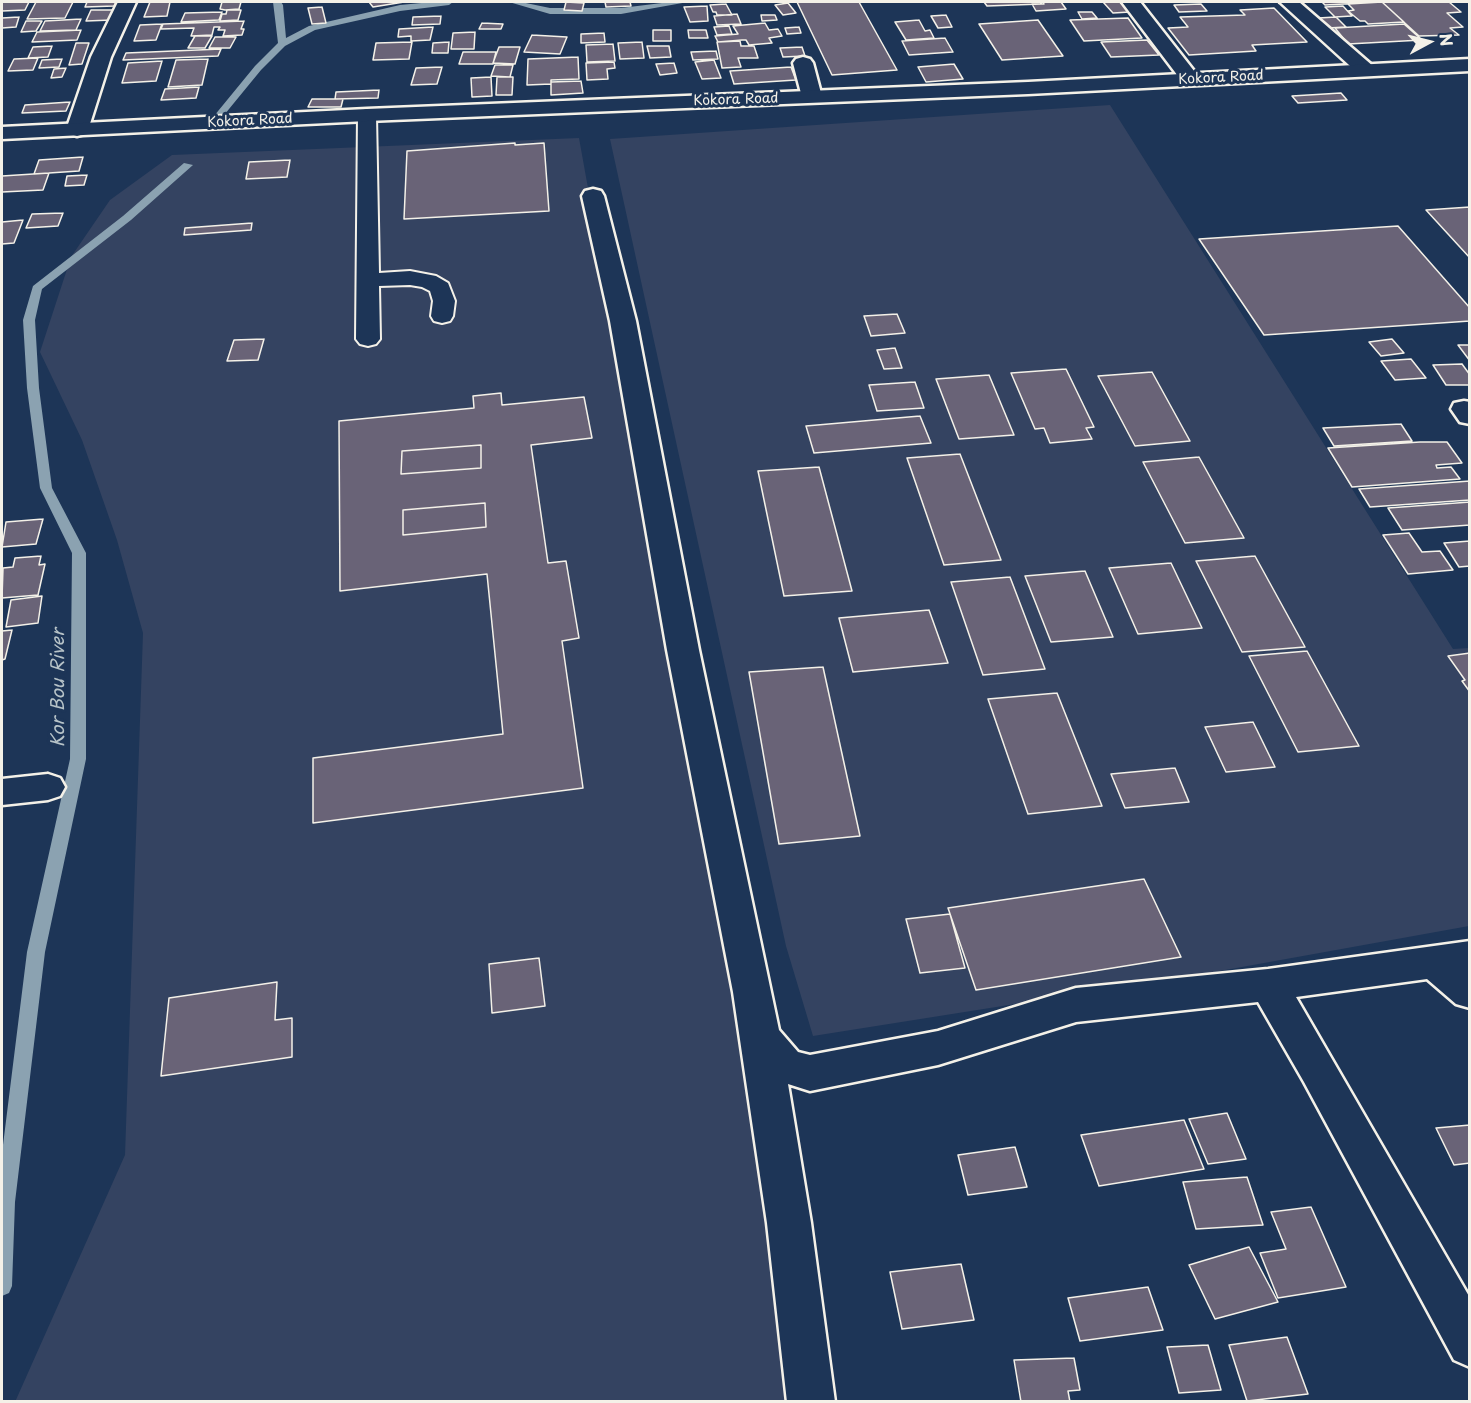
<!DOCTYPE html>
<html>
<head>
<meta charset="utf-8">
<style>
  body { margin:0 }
  #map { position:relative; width:1471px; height:1403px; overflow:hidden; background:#1d3557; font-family:"Playpen Sans",sans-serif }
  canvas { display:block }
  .frame { position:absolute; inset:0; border:3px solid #f4f1e8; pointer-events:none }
  .north { position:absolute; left:1399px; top:12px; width:60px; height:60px; -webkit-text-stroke:4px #1d3557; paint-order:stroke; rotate:83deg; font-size:16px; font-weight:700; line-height:24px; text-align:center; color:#f4f1e8 }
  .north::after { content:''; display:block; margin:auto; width:21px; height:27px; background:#f4f1e8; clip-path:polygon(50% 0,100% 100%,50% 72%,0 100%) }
</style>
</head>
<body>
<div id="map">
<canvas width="1471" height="1403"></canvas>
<div class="frame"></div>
<div class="north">N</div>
</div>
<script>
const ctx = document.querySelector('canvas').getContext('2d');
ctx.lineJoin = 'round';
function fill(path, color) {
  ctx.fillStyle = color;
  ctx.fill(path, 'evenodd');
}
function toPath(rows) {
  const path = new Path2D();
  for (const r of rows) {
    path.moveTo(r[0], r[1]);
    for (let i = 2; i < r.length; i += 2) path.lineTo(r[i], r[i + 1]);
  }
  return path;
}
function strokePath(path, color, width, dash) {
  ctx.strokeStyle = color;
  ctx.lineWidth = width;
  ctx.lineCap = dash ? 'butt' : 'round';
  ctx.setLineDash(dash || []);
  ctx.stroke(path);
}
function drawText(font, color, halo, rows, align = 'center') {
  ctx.font = font + ' "Playpen Sans",sans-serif';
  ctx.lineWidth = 6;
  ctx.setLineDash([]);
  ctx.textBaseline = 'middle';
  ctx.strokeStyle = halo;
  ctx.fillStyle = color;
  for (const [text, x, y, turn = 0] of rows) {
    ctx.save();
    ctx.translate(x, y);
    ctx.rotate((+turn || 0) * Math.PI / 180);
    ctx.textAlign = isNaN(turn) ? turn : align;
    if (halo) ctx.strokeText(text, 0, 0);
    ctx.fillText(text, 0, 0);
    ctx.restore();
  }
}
fill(toPath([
  [1110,105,1453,649,1469,648,1469,926,1192,976,813,1036,786,946,610,139],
  [579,138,806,1401,15,1402,125,1155,143,633,117,540,82,440,40,352,71,257,110,200,172,155]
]), '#344361');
fill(toPath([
  [273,2,281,2,283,5,286,38,309,26,400,5,432,2,453,2,449,5,400,11,315,30,285,46,261,70,220,120,214,120,214,116,255,66,278,43,273,2],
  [509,2,521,2,550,8,621,8,670,2,688,2,621,14,550,14,509,2],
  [184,163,193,165,131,220,42,289,35,320,39,388,52,488,86,553,86,759,45,952,15,1202,12,1286,9,1293,2,1296,2,1153,27,952,70,759,72,553,40,488,27,388,23,320,33,286,123,216,184,163]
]), '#8ba2b1');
const building = toPath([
  [2,2,29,2,25,10,2,11,2,2],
  [36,2,73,2,65,18,27,19,36,2],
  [87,2,116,2,114,6,85,7,87,2],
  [150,2,170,2,167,16,144,17,150,2],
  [222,2,241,2,239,9,225,10,220,9,222,2],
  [369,2,404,2,373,7,369,2],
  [566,2,584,3,582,11,564,10,566,2],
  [605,2,630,2,631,6,606,7,605,2],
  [797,2,859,2,897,70,832,75,797,2],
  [984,2,1040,2,1042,4,987,6,984,2],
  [1043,2,1061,2,1066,9,1036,11,1032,4,1044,4,1043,2],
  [1103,2,1121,2,1130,12,1113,13,1103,2],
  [1322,2,1382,2,1325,5,1322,2],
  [1382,2,1449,2,1461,12,1447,13,1463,27,1450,28,1459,35,1419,36,1382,2],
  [1382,2,1404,22,1368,24,1365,21,1360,21,1348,11,1354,10,1348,4,1382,2],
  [788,3,796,13,783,15,775,5,788,3],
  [726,4,732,15,717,15,716,12,713,12,710,5,726,4],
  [1201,4,1207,11,1179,12,1174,5,1201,4],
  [707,6,708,21,690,22,684,7,707,6],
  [1343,6,1352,16,1335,17,1325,7,1343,6],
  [322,7,326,23,312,24,308,8,322,7],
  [1274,8,1307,42,1252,45,1256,51,1189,55,1168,28,1188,27,1180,17,1245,15,1240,10,1274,8],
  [91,10,116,10,112,20,86,21,91,10],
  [227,10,241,10,238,20,220,21,222,14,226,14,227,10],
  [222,12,219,20,181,22,185,13,222,12],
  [1078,12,1092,12,1097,18,1082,19,1078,12],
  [737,14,741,24,717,25,714,16,737,14],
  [761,15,775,15,777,20,762,21,761,15],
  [946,15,952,27,938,28,931,16,946,15],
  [441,16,440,24,412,25,413,17,441,16],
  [19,17,16,27,2,28,2,18,19,17],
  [1336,17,1346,27,1328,28,1318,18,1336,17],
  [1128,18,1142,38,1084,41,1070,20,1128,18],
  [81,19,76,30,40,31,45,21,81,19],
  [919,20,925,31,930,30,934,38,906,40,895,22,919,20],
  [1038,20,1063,56,1002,60,979,24,1038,20],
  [26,21,42,21,36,31,21,32,26,21],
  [244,21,241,29,244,29,242,35,223,36,225,30,218,30,220,27,214,27,212,35,191,36,194,28,161,29,163,24,244,21],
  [482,23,503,24,501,29,479,29,482,23],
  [765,23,769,30,778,29,782,36,769,38,772,43,749,45,746,40,742,40,718,42,715,36,738,34,733,26,765,23],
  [162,24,156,40,134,41,140,25,162,24],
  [1404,24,1422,40,1348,44,1335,28,1404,24],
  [729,26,732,34,717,35,714,27,729,26],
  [433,27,430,40,411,41,411,36,398,37,399,29,433,27],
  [799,27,801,33,787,34,785,28,799,27],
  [81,30,77,40,32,42,37,32,81,30],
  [653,30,671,30,671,41,653,41,653,30],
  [688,30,706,30,708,38,689,38,688,30],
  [475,32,474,49,451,49,453,33,475,32],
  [604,33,605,42,581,43,581,34,604,33],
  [532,35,567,37,560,54,524,52,532,35],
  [195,36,212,36,205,48,188,48,195,36],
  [215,37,236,37,230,48,209,48,215,37],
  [945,38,953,52,909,55,902,41,945,38],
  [1147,40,1159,55,1111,57,1101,42,1147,40],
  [740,41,741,46,754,46,758,58,738,58,741,67,722,68,717,42,740,41],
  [412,42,409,59,373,60,376,43,412,42],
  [449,42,448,53,432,53,433,43,449,42],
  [642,42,644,58,620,59,618,43,642,42],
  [76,43,89,43,82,64,69,65,76,43],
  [613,44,615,61,587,62,586,45,613,44],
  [52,46,48,57,28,58,33,47,52,46],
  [647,46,669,46,671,57,650,58,647,46],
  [499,47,520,47,515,64,493,63,499,47],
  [802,47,805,56,783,57,780,48,802,47],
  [221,49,218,56,123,60,126,53,221,49],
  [716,51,718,59,693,60,691,52,716,51],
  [463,52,496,52,493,64,459,64,463,52],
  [578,57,579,79,551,80,551,84,527,85,528,59,578,57],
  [38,58,33,70,8,71,14,59,38,58],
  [62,59,59,67,39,68,42,60,62,59],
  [208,59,202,85,168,87,176,60,208,59],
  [714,60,721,78,702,79,695,62,714,60],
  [162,61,156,81,122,83,128,63,162,61],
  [614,62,615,68,607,69,608,79,587,80,586,63,614,62],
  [674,63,677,73,660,75,656,64,674,63],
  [954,64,963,79,926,82,918,67,954,64],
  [495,65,513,65,510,77,491,76,495,65],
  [442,67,437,84,411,85,416,68,442,67],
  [791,67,796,80,734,84,730,71,791,67],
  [66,68,62,77,51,78,54,69,66,68],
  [491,77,492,96,472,97,471,78,491,77],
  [497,77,513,77,512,95,496,95,497,77],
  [581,81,583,93,551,95,551,82,581,81],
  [199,87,196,98,161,100,165,89,199,87],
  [379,90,378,98,335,99,336,92,379,90],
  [1341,93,1347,100,1298,103,1292,96,1341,93],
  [312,99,343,99,341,107,308,107,312,99],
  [70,102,66,111,22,113,25,105,70,102],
  [515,143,515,145,544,143,549,211,404,219,407,151,515,143],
  [83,157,79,171,34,174,39,160,83,157],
  [290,160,287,177,246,179,249,162,290,160],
  [49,173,43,190,2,192,2,176,49,173],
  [87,175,84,185,65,186,67,176,87,175],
  [1470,207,1470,258,1426,210,1470,207],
  [63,213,58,226,26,228,32,214,63,213],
  [23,220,14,243,2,244,2,222,23,220],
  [252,223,251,230,184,235,185,228,252,223],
  [1398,226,1470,308,1470,321,1264,335,1199,239,1398,226],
  [897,314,905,333,871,336,864,316,897,314],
  [264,339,258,360,227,361,234,340,264,339],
  [1392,339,1404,353,1381,356,1369,342,1392,339],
  [1458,345,1470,345,1470,361,1458,345],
  [895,348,902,368,884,369,877,350,895,348],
  [1411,359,1426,378,1395,380,1381,361,1411,359],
  [1462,364,1470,375,1470,385,1446,385,1433,365,1462,364],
  [1066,369,1094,427,1086,428,1092,439,1050,443,1044,428,1035,429,1011,373,1066,369],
  [1152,372,1190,441,1135,446,1098,376,1152,372],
  [989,375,1014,435,959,439,936,379,989,375],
  [915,382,924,408,877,411,869,385,915,382],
  [501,393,502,405,584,397,592,438,531,445,548,563,566,561,579,638,562,641,583,788,313,823,313,758,503,734,487,574,340,591,339,421,474,408,473,396,501,393],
  [481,445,481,468,401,474,402,451,481,445],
  [485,503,486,527,403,535,403,510,485,503],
  [920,416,931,443,814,453,806,426,920,416],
  [1401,424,1412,441,1334,446,1323,428,1401,424],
  [1420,442,1447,442,1462,463,1436,465,1437,468,1451,467,1460,479,1352,487,1328,448,1420,442],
  [481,445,481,468,401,474,402,451,481,445],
  [960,454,1001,560,944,565,907,458,960,454],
  [1199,457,1244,538,1185,543,1143,462,1199,457],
  [819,467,852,591,784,596,758,471,819,467],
  [1470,481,1470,500,1370,507,1359,489,1470,481],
  [1470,502,1470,525,1402,530,1388,508,1470,502],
  [485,503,486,527,403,535,403,510,485,503],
  [43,519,36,544,2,547,6,522,43,519],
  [1409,533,1422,552,1440,551,1453,570,1408,574,1383,535,1409,533],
  [1470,541,1470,566,1459,567,1444,543,1470,541],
  [41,556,39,565,45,564,38,595,2,598,3,568,13,567,15,558,41,556],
  [1255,556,1305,647,1242,652,1196,561,1255,556],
  [1171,563,1202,628,1138,634,1109,568,1171,563],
  [1085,571,1113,637,1051,642,1025,576,1085,571],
  [1010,577,1045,669,983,675,951,582,1010,577],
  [42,596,38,623,6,627,11,600,42,596],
  [929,610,948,663,853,672,839,618,929,610],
  [12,630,5,659,2,660,2,631,12,630],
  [1307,651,1359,746,1298,752,1249,656,1307,651],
  [1470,653,1470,692,1462,681,1465,680,1448,656,1470,653],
  [823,667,860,836,779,844,749,672,823,667],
  [1057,693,1102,806,1028,814,988,699,1057,693],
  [1253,722,1275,767,1226,772,1205,727,1253,722],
  [1175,768,1189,802,1125,808,1111,774,1175,768],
  [1144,879,1181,957,976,990,948,908,1144,879],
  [950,914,965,968,920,973,906,919,950,914],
  [539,958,545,1006,492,1013,489,964,539,958],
  [277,982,275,1020,292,1018,292,1057,161,1076,169,998,277,982],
  [1227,1113,1246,1159,1208,1164,1189,1119,1227,1113],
  [1184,1120,1204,1169,1099,1186,1081,1135,1184,1120],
  [1470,1125,1470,1163,1454,1165,1436,1128,1470,1125],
  [1015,1147,1027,1187,968,1195,958,1155,1015,1147],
  [1247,1177,1263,1225,1196,1229,1183,1182,1247,1177],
  [1311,1207,1346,1287,1278,1298,1260,1253,1286,1249,1271,1212,1311,1207],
  [1249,1247,1278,1302,1215,1319,1189,1265,1249,1247],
  [961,1264,974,1320,902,1329,890,1272,961,1264],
  [1148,1287,1163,1330,1080,1341,1068,1298,1148,1287],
  [1287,1337,1308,1394,1247,1401,1229,1345,1287,1337],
  [1208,1345,1221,1390,1179,1393,1167,1347,1208,1345],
  [1074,1358,1080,1390,1068,1391,1070,1402,1021,1402,1014,1360,1074,1358]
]);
fill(building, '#696377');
strokePath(building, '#f4f1e8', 1.5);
const lane = toPath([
  [367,109,374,111,376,115,379,273,410,271,436,276,448,283,455,301,453,316,450,321,442,323,434,321,431,316,433,301,430,291,422,287,410,285,379,286,380,339,376,344,368,346,360,344,356,339,358,115,360,111,367,109]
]);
const street = toPath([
  [118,2,136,2,111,57,88,130,84,134,77,136,70,134,66,130,91,57,118,2],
  [1122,2,1140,2,1198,76,1201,80,1198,84,1184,84,1122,2],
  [1280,2,1299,2,1374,67,1377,71,1374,75,1360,75,1280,2],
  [803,57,810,59,813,63,822,97,819,101,805,101,802,97,793,63,796,59,803,57],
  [593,189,601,191,604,196,636,321,699,650,779,1030,798,1052,810,1055,938,1031,1076,988,1268,969,1470,941,1470,1008,1456,1004,1427,979,1296,997,1470,1298,1470,1367,1454,1360,1304,1082,1258,1002,1076,1022,938,1065,810,1091,788,1084,811,1223,835,1402,787,1402,767,1223,733,992,667,650,610,321,582,196,585,191,593,189],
  [1464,401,1470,402,1470,424,1460,422,1451,409,1454,403,1464,401],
  [48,774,60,778,65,787,60,796,48,800,2,805,2,779,48,774]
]);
const secondary = toPath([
  [1470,59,1470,71,1028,94,367,121,2,139,2,127,367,109,1028,82,1470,59]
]);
strokePath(lane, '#f4f1e8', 4);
strokePath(street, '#f4f1e8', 5);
strokePath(secondary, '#f4f1e8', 5);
fill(lane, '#1d3557');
fill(street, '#1d3557');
fill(secondary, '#1d3557');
drawText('14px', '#f4f1e8', '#1d3557', [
  ["Kokora Road",1221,78,-3],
  ["Kokora Road",736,100,-2],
  ["Kokora Road",250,121,-3]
]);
drawText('italic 18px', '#b7c3c8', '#1d3557', [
  ["Kor Bou River",59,688,-90]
]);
</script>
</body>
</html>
